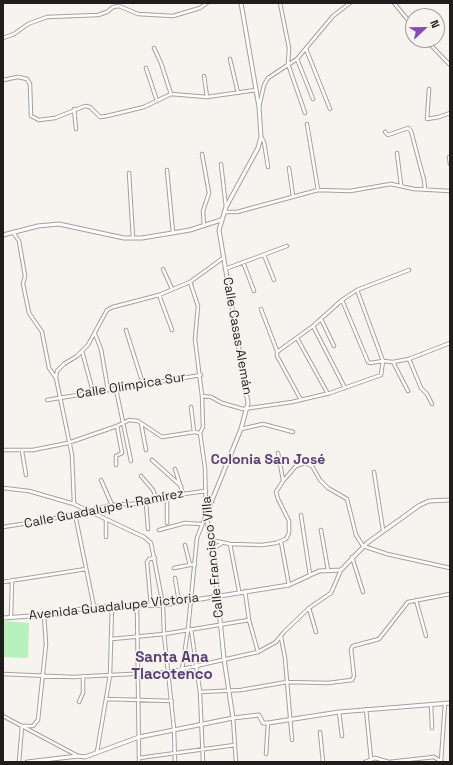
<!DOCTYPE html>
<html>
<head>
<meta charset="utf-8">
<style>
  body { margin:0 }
  #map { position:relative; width:453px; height:765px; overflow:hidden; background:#f7f3ef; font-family:"Space Grotesk",sans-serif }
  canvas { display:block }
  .frame { position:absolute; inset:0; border:4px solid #1f1e1d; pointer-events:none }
  .north { position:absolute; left:405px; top:8px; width:40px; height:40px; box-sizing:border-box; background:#f7f3ef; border:1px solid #a19e9b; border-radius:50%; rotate:68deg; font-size:11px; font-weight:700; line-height:16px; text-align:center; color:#1f1e1d }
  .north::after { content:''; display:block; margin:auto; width:14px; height:18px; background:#834ac1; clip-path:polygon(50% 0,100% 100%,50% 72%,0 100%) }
</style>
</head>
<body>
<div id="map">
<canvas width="453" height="765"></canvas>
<div class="frame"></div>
<div class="north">N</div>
</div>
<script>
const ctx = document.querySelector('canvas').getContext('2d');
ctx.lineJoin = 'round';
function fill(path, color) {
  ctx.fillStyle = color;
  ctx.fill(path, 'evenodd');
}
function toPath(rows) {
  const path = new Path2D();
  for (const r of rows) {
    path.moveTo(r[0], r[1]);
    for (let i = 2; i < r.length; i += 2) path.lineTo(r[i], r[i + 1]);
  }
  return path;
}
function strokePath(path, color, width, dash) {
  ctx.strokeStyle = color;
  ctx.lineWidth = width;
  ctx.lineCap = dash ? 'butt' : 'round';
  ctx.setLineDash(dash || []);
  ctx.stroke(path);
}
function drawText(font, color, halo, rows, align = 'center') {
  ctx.font = font + ' "Space Grotesk",sans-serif';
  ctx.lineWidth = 3;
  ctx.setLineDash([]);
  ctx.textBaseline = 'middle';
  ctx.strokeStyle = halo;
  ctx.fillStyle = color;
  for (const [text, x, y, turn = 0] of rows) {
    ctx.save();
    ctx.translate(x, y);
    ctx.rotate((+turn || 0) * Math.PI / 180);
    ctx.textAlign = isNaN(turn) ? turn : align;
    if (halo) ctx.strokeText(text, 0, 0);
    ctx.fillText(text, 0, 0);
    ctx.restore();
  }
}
fill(toPath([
  [4,621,29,623,28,658,3,657]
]), '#b7f2bc');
const minor = toPath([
  [280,3,289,48,288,64,305,113],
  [394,3,413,26],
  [3,38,14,34,28,24,47,17,98,15,107,12,113,7,119,6,138,14,173,16,200,8,207,3],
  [426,40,450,65],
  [154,48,161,63,171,94],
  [306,49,330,109],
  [230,59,238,93],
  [297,59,313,99],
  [146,68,157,101],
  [204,76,207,97],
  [3,80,18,77,27,79,30,84,31,116,39,120,55,118,85,106,90,107,100,117,107,116,144,107,171,94,207,97,256,90],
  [429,89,427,119,439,117,450,113],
  [259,107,264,85,268,78,297,59,333,16,350,3],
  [74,109,76,129],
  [307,124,318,190],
  [385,132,388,135,408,128,411,131,424,180,425,189],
  [261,137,264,142,268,167],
  [397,153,401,185],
  [202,154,209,193,203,211,204,226],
  [449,157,450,164],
  [221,164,226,207],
  [289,168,293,196],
  [167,170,173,233],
  [129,173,133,238],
  [224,212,237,212,318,190,350,191,391,184,414,189,450,191],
  [13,232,19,241,25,276,23,284,29,313,42,332,49,368,56,378,60,397,72,455,74,504],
  [264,255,274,280],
  [243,262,254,291],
  [163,269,172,289],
  [225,269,287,246],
  [159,295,172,330],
  [342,300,368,362,370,363,383,361,357,290],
  [261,309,277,351],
  [321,319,334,346],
  [313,326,345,388],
  [126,330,143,384],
  [95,334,101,349,108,390],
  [297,338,328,394],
  [82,351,93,392],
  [409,359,421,388,427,394,432,404],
  [393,362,408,391],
  [56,378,57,371,64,364,77,356,88,345,107,310,113,307,159,295,190,282,223,258],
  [116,389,131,461],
  [202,396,211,397,222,403,243,409,292,402,330,393,381,375,383,361,393,362,409,359,450,343],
  [47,400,201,375],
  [301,400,277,356,277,352,313,326,342,300,357,290,409,270],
  [191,407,194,432],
  [141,423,146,450],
  [241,429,263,424,293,432],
  [3,450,33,450,68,443,117,426,129,420,138,421,162,437,194,432,200,433],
  [22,451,26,475],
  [278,453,283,480],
  [152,460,181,486],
  [116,465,116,456,122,453,117,426],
  [175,469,183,494],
  [374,472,383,530],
  [141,476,153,490,157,500],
  [101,480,112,505],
  [3,488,29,491,74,504,144,537,151,543,163,605,164,634,174,729,175,762],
  [146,503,148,529],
  [75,514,94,607],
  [301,515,310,575],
  [106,519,106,537],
  [167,523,167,497],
  [3,527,47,520,112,505,146,503,183,494,206,491],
  [159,530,185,523,201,524],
  [321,530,328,570],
  [211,540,230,544,262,545,276,543,286,539,289,533,289,521,278,499,276,492,283,481,296,466,305,463,312,466,320,480,328,488,347,499,356,535,363,546,387,554,450,568],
  [281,542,289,585],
  [230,544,239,591],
  [185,545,190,565],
  [213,549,222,543],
  [352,557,363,592],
  [174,568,195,564],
  [175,578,179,602],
  [3,582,86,569],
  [245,591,249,620,258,652],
  [416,600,426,636],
  [137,606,139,762],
  [151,606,147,562,149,559,155,558],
  [309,608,316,632],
  [11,617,12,580],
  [191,629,200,692,203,762],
  [281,637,285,658,292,740],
  [112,639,164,634,249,620],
  [182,670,188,629,197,538,206,515,205,468,200,433,203,427,202,396,195,339,198,306,190,282],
  [3,674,73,677,169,672,258,652,276,642,284,632,309,608,331,593,341,570],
  [200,692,241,690,287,682,328,683,352,680,354,676,351,649,353,646,379,639,408,602,450,594],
  [107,699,172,701],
  [79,702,83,693,83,676],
  [431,704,432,728],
  [366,709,371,759],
  [339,712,342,736],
  [3,716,78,756],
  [233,718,236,762],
  [320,732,323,762],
  [97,752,110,675,112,606],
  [266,754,268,723],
  [139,758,235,745],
  [441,761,445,703],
  [19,762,22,726,33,726,38,720,46,644,44,615],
  [365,762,375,758,389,762,434,757,442,762]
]);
const tertiary = toPath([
  [3,235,38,226,59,224,124,238,142,238,190,230,221,220],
  [3,618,44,615,94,607,163,605,289,585,319,571,341,570,367,543,420,505,429,501,450,500],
  [233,718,224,659,213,550,206,515,241,429,248,403,219,230,226,207,258,148,261,137,259,107,241,3],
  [27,762,78,756,85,757,139,737,233,718,259,715,263,723,268,723,339,712,450,703]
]);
strokePath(minor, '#a4a19d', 4.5);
strokePath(tertiary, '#a4a19d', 5);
strokePath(minor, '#fff', 2.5);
strokePath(tertiary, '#fff', 3);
drawText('13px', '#1f1e1d', '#f7f3ef', [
  ["Calle Casas Alemán",237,336,80],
  ["Calle Olímpica Sur",131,386,-9],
  ["Calle Guadalupe I. Ramírez",104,509,-11],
  ["Calle Francisco Villa",213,557,-96],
  ["Avenida Guadalupe Victoria",114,607,-6]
]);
drawText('bold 14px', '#583d79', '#f7f3ef', [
  ["Colonia San José",268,460]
]);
drawText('bold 15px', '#583d79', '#f7f3ef', [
  ["Santa Ana",172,658],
  ["Tlacotenco",172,675]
]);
</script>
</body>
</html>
